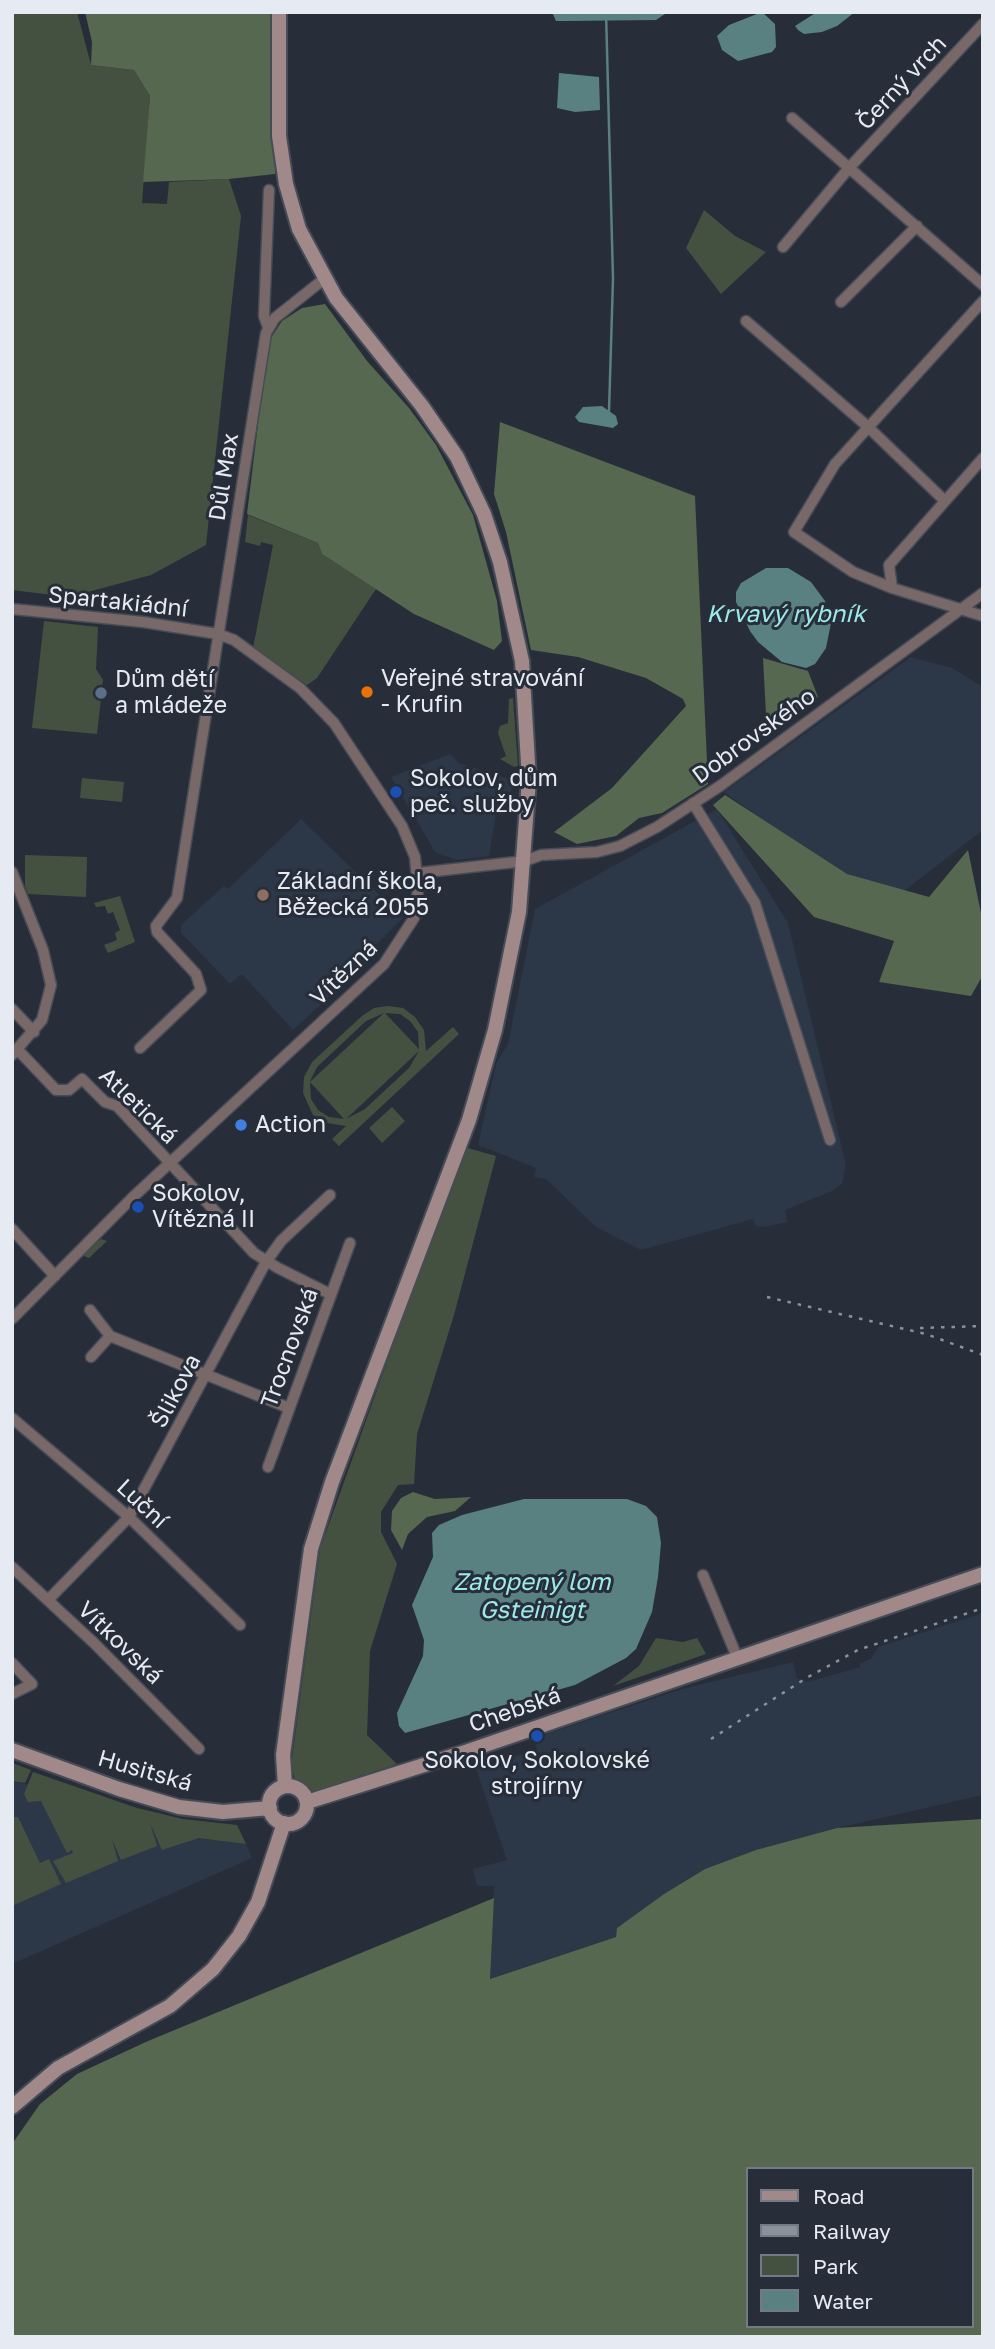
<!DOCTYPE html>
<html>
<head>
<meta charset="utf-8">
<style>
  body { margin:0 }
  #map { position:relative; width:995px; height:2349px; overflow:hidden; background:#272e39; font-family:"Golos Text",sans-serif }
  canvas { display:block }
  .frame { position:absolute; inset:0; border:14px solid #e6ebf3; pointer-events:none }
  .legend { position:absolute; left:746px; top:2167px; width:228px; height:161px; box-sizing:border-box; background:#272e39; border:2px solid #737a83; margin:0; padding:9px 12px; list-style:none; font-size:21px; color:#e6ebf3 }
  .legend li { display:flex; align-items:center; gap:14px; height:35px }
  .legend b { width:35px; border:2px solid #737a83 }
</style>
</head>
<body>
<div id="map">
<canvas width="995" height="2349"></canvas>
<div class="frame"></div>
<ul class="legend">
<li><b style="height:9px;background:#a18889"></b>Road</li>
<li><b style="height:9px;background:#8b919b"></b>Railway</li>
<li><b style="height:19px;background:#455140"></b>Park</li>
<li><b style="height:19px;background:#598182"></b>Water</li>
</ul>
</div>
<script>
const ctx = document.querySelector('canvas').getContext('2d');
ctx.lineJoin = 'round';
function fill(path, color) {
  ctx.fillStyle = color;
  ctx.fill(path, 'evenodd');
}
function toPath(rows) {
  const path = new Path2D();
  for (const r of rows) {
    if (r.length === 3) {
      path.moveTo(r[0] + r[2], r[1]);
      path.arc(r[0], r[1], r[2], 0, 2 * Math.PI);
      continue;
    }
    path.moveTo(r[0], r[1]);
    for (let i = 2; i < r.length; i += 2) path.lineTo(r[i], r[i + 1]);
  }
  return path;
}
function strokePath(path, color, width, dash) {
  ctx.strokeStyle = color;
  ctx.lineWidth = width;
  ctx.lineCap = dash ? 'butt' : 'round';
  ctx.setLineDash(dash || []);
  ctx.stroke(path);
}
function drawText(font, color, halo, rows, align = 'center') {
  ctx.font = font + ' "Golos Text",sans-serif';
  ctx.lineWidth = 6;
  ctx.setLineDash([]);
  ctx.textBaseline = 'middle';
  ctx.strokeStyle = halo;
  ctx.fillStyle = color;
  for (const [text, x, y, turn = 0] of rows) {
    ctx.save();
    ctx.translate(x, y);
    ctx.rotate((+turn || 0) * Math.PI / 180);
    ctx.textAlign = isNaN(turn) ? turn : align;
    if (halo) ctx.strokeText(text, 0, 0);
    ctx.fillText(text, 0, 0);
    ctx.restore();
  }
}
fill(toPath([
  [911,657,952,668,983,687,983,830,900,894,834,870,724,792],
  [450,754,459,763,513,780,511,791,496,814,489,856,457,860,435,852,391,777],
  [717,809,788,923,846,1165,842,1184,832,1191,785,1210,788,1222,763,1227,756,1226,753,1219,641,1250,596,1227,546,1179,534,1177,536,1168,478,1145,496,1064,508,1044,535,909],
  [301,819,403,918,376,945,380,950,293,1030,242,974,230,984,181,933,181,925,224,886,228,889],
  [983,1613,983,1795,837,1828,756,1850,705,1869,664,1894,618,1928,616,1937,489,1979,494,1886,477,1886,473,1869,507,1860,476,1769,537,1749,534,1738,682,1689,793,1662,797,1678,808,1682,860,1667,860,1663,871,1659,878,1647],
  [12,1781,84,1798,246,1844,252,1858,12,1964]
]), '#2c3747');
fill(toPath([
  [12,12,77,12,91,65,134,70,150,96,142,203,167,204,169,182,229,179,241,216,206,545,151,575,69,597,12,590],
  [704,210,735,236,766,252,721,294,686,248],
  [248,515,318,543,322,554,376,589,317,678,307,685,253,648,273,545,261,542,260,546,245,542],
  [44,621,98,627,96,669,103,680,97,734,32,728],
  [513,698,518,766,514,767,500,759,506,756,498,733,500,726,508,723,509,699],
  [82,778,124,782,122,802,80,798],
  [25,855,87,857,86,897,28,894,25,886],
  [120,896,135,942,108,953,104,945,117,940,115,933,120,930,113,912,108,914,105,906,96,907,94,903],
  [388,1006,403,1008,415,1017,424,1030,426,1051,453,1027,459,1034,339,1146,332,1139,346,1126,327,1123,313,1115,303,1093,304,1077,312,1062,362,1016,374,1008],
  [384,1013,311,1081,310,1081,317,1067,366,1021],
  [385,1013,400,1014,410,1021,418,1032,419,1049],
  [419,1051,409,1068,365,1109,346,1119],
  [310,1082,344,1119,329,1117,318,1110,311,1099],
  [392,1107,405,1121,382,1143,369,1128],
  [464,1147,496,1156,454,1315,417,1434,414,1484,398,1485,381,1512,381,1532,397,1564,370,1651,367,1735,397,1764,309,1793,296,1782,291,1766,320,1549],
  [101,1239,107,1241,89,1258,81,1255],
  [656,1638,683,1642,697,1638,706,1654,613,1686,639,1666],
  [12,1763,31,1770,25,1783,12,1781],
  [33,1772,137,1808,183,1819,237,1825,246,1844,199,1838,162,1850,150,1823,157,1846,121,1860,112,1839,118,1861,66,1883,53,1861,73,1853,72,1850,67,1853,41,1801,28,1802,24,1794],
  [12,1817,18,1817,40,1863,49,1859,61,1884,12,1906]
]), '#455140');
fill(toPath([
  [85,12,279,12,275,174,229,179,143,182,150,96,134,70,91,65,92,42],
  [325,304,367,361,409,408,436,445,473,515,497,601,502,641,494,650,414,614,322,554,318,543,247,514,268,342,282,321,302,308],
  [500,422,695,496,708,784,662,813,639,818,616,836,577,844,554,832,612,788,686,706,683,699,646,678,578,657,531,650,506,532,494,494],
  [763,658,808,671,818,697,773,727,766,715],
  [725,795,847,874,929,897,968,850,983,923,983,975,971,996,879,982,894,941,814,917,713,805],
  [413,1492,435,1499,471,1497,455,1511,427,1517,408,1534,402,1550,391,1530,392,1511,401,1498],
  [983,1819,983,2337,12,2337,12,2144,40,2104,77,2074,148,2041,494,1898,490,1979,616,1937,617,1928,664,1894,705,1869,756,1850,837,1828],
  [748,2169,972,2169,972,2326,748,2326]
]), '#56684f');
fill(toPath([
  [552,12,668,12,656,20,566,21,556,21],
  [762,12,775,24,776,47,772,52,738,61,722,50,717,36,729,25],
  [817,12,855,12,837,26,822,32,804,34,798,30,795,26],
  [559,73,599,77,600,110,575,112,557,108],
  [602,406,616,416,618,424,613,428,579,422,575,417,583,407],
  [766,568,788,568,811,582,825,601,831,623,826,648,815,664,806,668,782,662,758,642,750,631,736,602,736,592,741,583],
  [524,1499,627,1499,646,1506,657,1517,661,1543,658,1577,652,1612,636,1649,626,1658,575,1685,405,1733,399,1726,397,1713,423,1656,424,1640,412,1605,433,1557,432,1533,439,1525,462,1515]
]), '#598182');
strokePath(toPath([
  [606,12,613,279,609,411]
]), '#598182', 2.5);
const street = toPath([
  [792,118,983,285],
  [783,247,849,168,983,24],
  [983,301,835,464,794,532,853,572,892,588,983,616],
  [841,302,917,226],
  [746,321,867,426,945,501],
  [268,327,264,316,269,190],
  [892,588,889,565,983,458],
  [12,609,143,622,218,634,234,640,300,688,334,723,402,826,415,857,418,890,414,918,384,964,132,1198,12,1319],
  [693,803,755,903,830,1140],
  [12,872,43,950,51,985,42,1020,12,1055],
  [418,873,525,861,541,855,597,852,620,846,657,827,720,786,983,593],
  [12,1009,34,1032],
  [140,1048,201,990,196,974,157,932,156,926,177,898,266,333,275,318,324,279],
  [18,1050,56,1090,69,1090,82,1079,105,1102,117,1106,254,1253,278,1268,330,1294],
  [12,1229,55,1276],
  [90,1310,110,1336,289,1408],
  [91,1357,110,1336],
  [12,1418,129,1517,240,1625],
  [268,1467,350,1243],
  [12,1567,94,1643,199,1749],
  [703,1575,737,1657],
  [48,1600,129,1517,266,1262,281,1241,330,1195],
  [12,1663,32,1684,12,1694]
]);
const secondary = toPath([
  [279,12,279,136,286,184,299,229,336,298,422,406,457,457,484,514,500,562,522,661,529,780,519,912,495,1030,469,1120,332,1482,311,1549,283,1755,285,1786],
  [12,1750,119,1789,179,1807,223,1812,270,1808],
  [288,1805,19],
  [307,1802,462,1753,983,1574],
  [12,2107,58,2068,170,2006,213,1969,239,1936,258,1902,284,1823]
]);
strokePath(street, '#464c57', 13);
strokePath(secondary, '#464c57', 18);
strokePath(street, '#786868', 10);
strokePath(secondary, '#a18889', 14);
strokePath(toPath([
  [767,1297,926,1334,983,1355],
  [920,1328,983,1326],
  [711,1739,808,1677,858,1650,983,1608]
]), '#8b919b', 2.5, [3.5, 7]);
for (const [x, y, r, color] of [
  [367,692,7,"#e8710a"],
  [101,693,7,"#5c6f8a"],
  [396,792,7,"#1a4fb4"],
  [263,895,7,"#8d6e63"],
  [241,1125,7,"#3f7fe0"],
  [138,1207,7,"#1a4fb4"],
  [537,1736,7,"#1a4fb4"]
]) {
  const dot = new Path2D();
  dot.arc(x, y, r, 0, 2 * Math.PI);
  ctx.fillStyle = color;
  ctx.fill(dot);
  strokePath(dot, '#272e39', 2.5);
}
drawText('23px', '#e6ebf3', '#272e39', [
  ["Černý vrch",902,83,-47],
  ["Důl Max",224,477,-81],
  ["Spartakiádní",118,602,6],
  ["Dobrovského",754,736,-36],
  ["Vítězná",344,973,-44],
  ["Atletická",138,1106,44],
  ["Trocnovská",290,1348,-70],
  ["Šlikova",176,1391,-62],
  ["Luční",142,1504,43],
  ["Vítkovská",120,1643,44],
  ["Chebská",515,1710,-19],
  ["Husitská",145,1771,16]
]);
drawText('23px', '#e6ebf3', '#272e39', [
  ["Veřejné stravování",381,679],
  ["- Krufin",381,705],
  ["Dům dětí",115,680],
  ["a mládeže",115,706],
  ["Sokolov, dům",410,779],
  ["peč. služby",410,805],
  ["Základní škola,",277,882],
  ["Běžecká 2055",277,908],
  ["Action",255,1125],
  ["Sokolov,",152,1194],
  ["Vítězná II",152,1220],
  ["Sokolov, Sokolovské",537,1761,"center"],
  ["strojírny",537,1787,"center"]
], 'left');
drawText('italic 24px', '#9ce9ea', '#272e39', [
  ["Krvavý rybník",786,614],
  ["Zatopený lom",532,1582],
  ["Gsteinigt",532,1610]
]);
</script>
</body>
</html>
